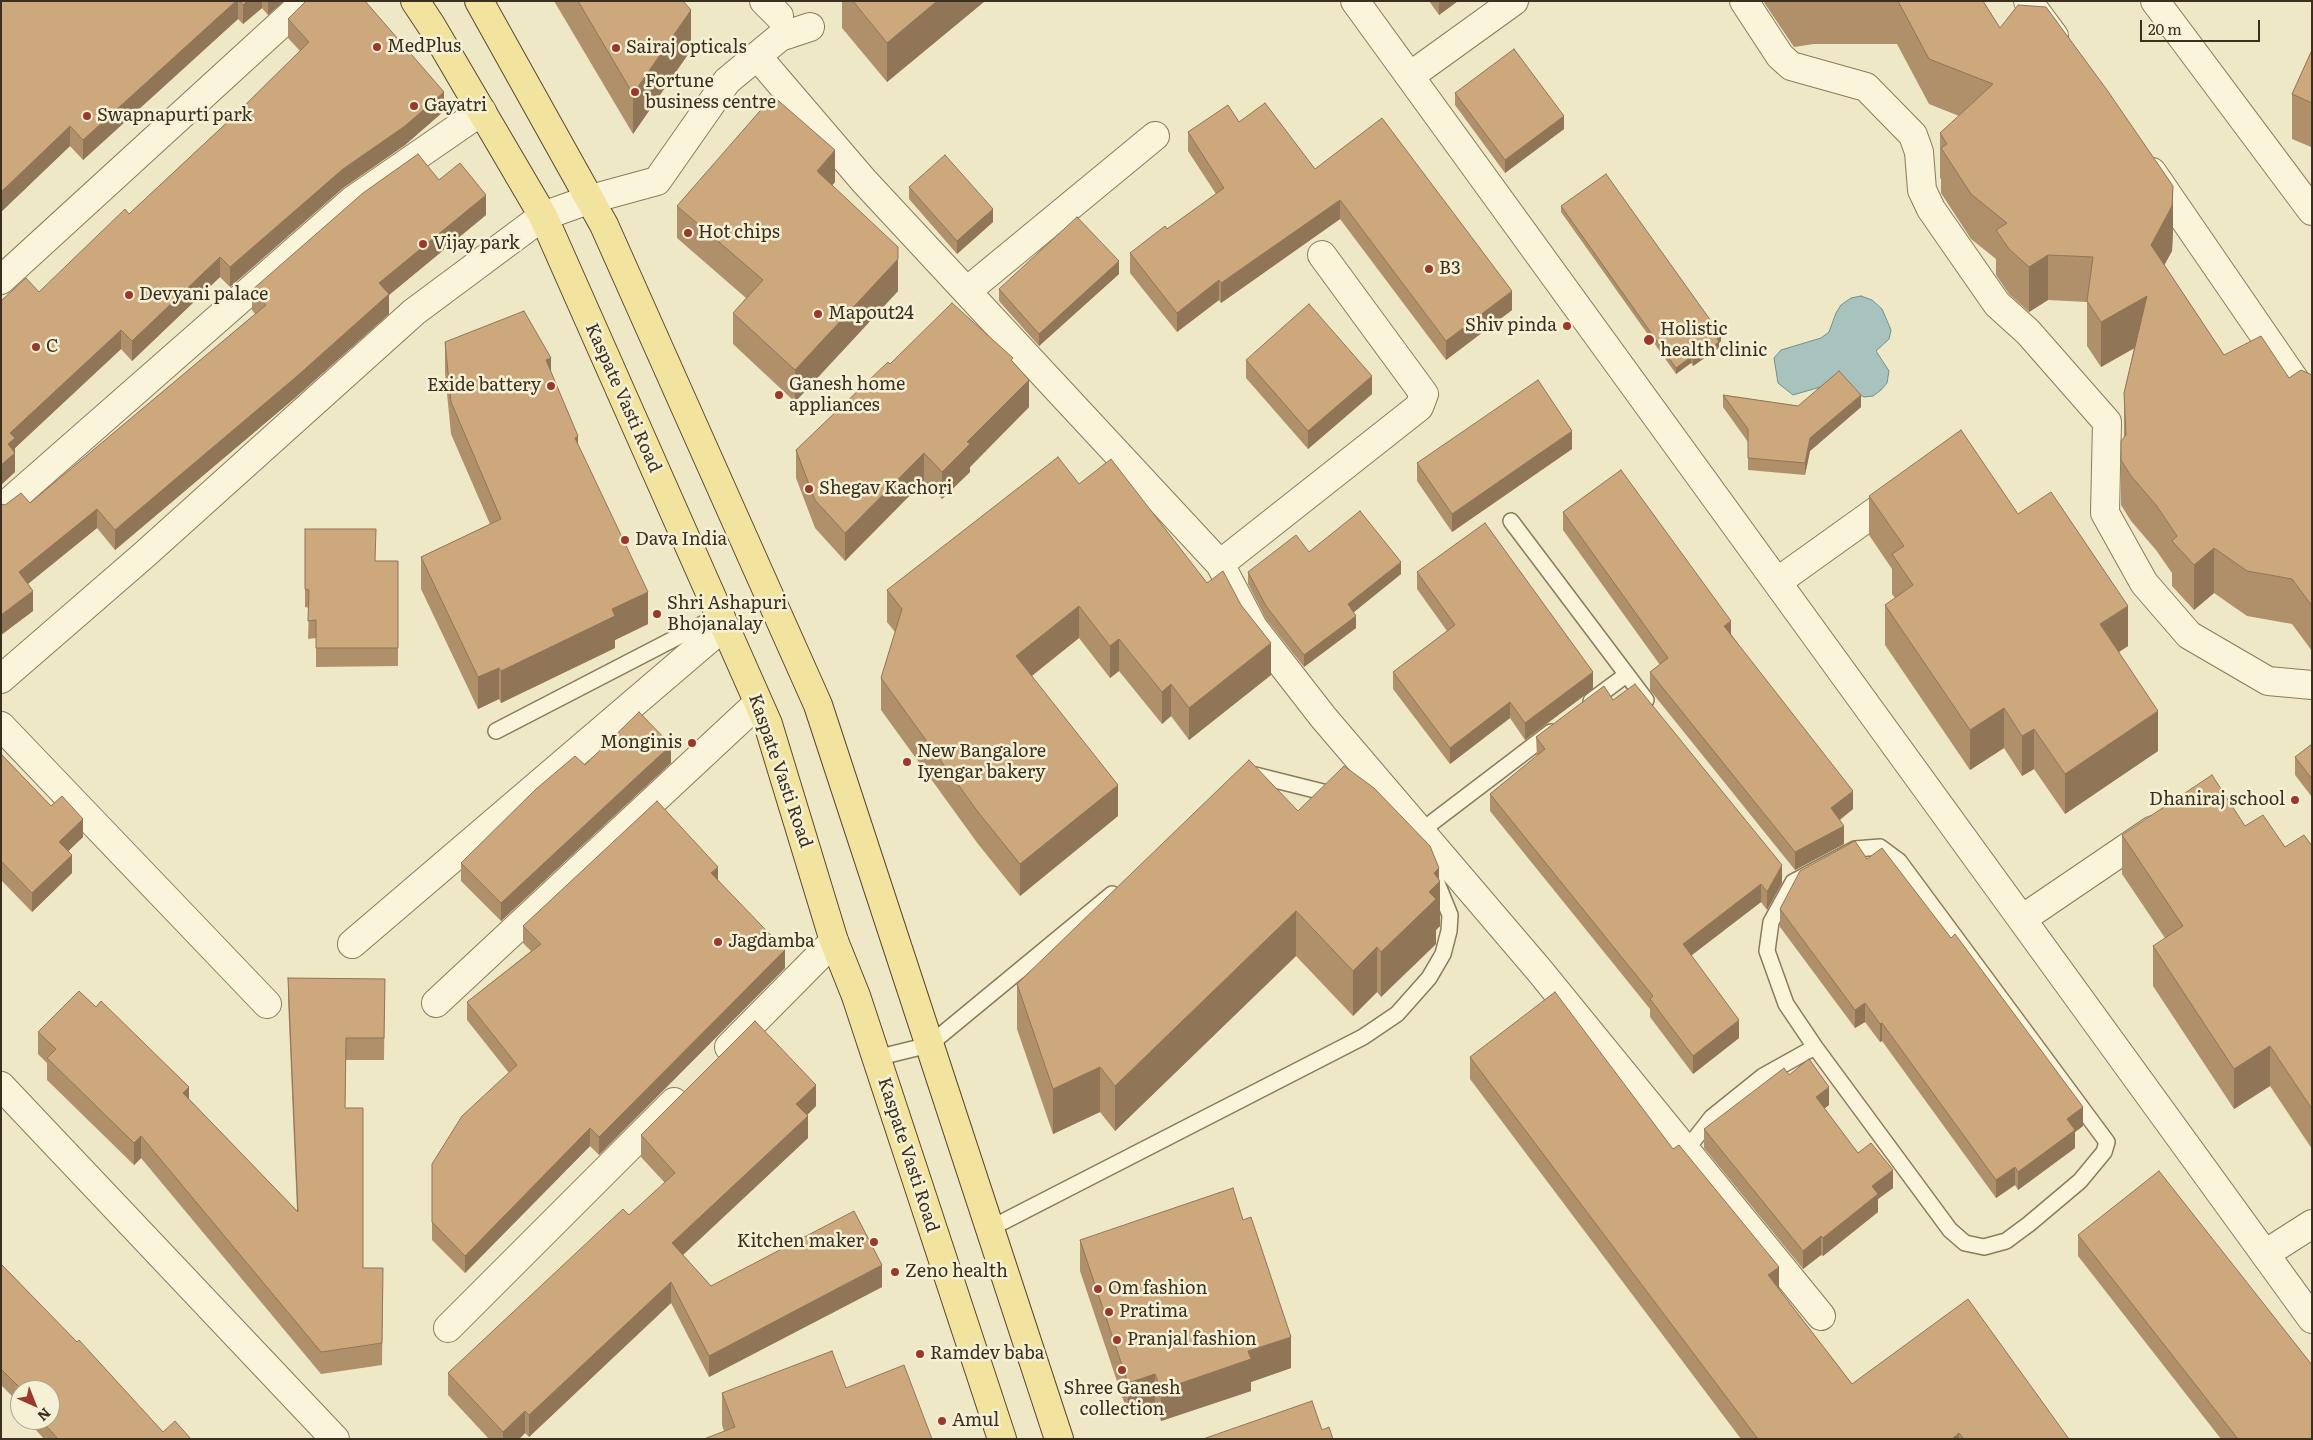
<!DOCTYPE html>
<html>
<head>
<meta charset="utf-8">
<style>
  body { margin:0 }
  #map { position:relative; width:2313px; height:1440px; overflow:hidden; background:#efe8c6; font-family:Literata,serif }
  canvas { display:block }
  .frame { position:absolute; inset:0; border:2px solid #3b301f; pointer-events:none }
  .north { position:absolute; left:10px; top:1380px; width:50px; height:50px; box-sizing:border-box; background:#f6f1d6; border:1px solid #aba48d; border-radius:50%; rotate:136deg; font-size:14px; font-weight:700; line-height:20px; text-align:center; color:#3b301f }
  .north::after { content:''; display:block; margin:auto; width:18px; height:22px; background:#9a382b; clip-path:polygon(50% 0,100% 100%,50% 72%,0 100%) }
  .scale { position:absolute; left:2140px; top:20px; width:120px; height:22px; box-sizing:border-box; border:2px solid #3b301f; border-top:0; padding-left:6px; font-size:15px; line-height:18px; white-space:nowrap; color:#3b301f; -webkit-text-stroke:4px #f6f1d6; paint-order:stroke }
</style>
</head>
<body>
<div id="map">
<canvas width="2313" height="1440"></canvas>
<div class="frame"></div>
<div class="north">N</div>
<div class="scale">20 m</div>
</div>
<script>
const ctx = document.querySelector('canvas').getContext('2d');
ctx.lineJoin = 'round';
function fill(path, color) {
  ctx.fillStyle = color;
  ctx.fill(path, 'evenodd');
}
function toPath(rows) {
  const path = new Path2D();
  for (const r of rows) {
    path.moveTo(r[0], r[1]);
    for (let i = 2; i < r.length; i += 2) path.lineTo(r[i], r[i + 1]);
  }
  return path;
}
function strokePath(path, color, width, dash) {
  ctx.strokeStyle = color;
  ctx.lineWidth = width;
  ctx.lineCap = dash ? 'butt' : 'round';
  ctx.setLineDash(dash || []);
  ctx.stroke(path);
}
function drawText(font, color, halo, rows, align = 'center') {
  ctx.font = font + ' Literata,serif';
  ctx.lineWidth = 5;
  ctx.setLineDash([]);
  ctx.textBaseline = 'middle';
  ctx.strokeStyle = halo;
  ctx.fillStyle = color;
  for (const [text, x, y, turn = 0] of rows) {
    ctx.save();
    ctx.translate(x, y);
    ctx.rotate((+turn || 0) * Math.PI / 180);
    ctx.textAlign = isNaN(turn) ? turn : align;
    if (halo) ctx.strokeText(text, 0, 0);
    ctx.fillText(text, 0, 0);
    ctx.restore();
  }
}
const water = toPath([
  [1861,296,1872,300,1882,309,1891,330,1889,339,1876,351,1889,371,1887,383,1881,390,1873,396,1864,397,1854,392,1841,381,1793,395,1778,383,1774,358,1781,350,1821,338,1829,332,1836,313,1841,305,1851,298,1861,296]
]);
fill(water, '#a8c3be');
strokePath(water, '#6e918d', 1);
const lane = toPath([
  [1511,521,1646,700],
  [1591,701,1626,675],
  [496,731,720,615],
  [1247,781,1255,775,1339,796],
  [1421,831,1551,732],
  [1880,847,1899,861,2107,1142,2104,1152,2080,1181,2029,1224,2006,1241,1984,1247,1965,1243,1950,1230,1815,1047,1786,1004,1767,951,1771,922,1793,882,1855,849,1880,847],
  [876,1058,929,1045,1112,894],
  [1686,1150,1712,1117,1763,1076,1815,1047],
  [989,1229,1363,1037,1397,1014,1429,978,1443,954,1449,931,1450,915,1435,878,1431,873]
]);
const street = toPath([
  [764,1,779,16],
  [1355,1,2312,1319],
  [1744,1,1780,56,1791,66,1866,87,1913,135,1919,152,1922,190,1931,209,1997,304,2028,332,2107,422,2105,513,2144,583,2189,635,2268,681,2312,685],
  [2028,1,2054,36],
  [2155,1,2312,211],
  [757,56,864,181,1220,564,1419,407,1424,394,1322,255],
  [1410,76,1514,1],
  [2152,172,2312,405],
  [1,280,306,1],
  [967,291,1155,136],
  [1,509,353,200,482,111],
  [1220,564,1253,627,1323,717,1539,970,1821,1316],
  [1777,582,1900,494],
  [1,679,144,555,414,312,543,216,591,199,657,181,727,81,780,37,810,27],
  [1,726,267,1004],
  [2022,919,2153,830],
  [352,944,724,626],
  [436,1003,758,703],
  [729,1047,834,941],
  [1,1086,335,1439],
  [2265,1254,2312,1224],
  [448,1328,674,1102]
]);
const primary = toPath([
  [415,1,431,25,543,216,768,724,834,941,856,996,1002,1439],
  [479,1,604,225,818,705,1059,1439]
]);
strokePath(lane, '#8b7b5b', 18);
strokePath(street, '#8b7b5b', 30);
strokePath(primary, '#59482f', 30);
strokePath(lane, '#f9f4da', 15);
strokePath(street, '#f9f4da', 28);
strokePath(primary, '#f2e39e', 28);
fill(toPath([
  [1,1,284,1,268,15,262,8,243,24,238,19,83,160,70,146,1,212],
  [554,1,683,1,691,50,633,134],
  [842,1,985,1,887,82,842,28],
  [1429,1,1458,1,1439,15],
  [1763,1,1983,1,2000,28,2173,231,2172,251,2164,265,2224,355,2289,378,2312,375,2312,651,2292,624,2247,616,2214,593,2194,610,2172,586,2172,573,2156,550,2131,521,2121,505,2121,460,2124,438,2124,393,2134,348,2101,367,2087,346,2087,302,2048,300,2029,312,2009,294,1996,275,1996,259,1971,239,1941,193,1941,179,1940,178,1940,133,1959,116,1929,104,1897,44,1814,44,1794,47],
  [288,19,444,111,405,145,343,188,230,287,220,277,132,361,121,349,15,448,15,472,1,485,39,292,129,214,235,115,300,51,288,38],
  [2312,50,2312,185,2311,183,2311,147,2292,139,2292,94],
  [1455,93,1564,129,1505,173,1455,105],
  [1239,122,1315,169,1512,310,1446,360,1340,219,1221,303,1219,300,1177,332,1130,273,1130,253,1167,229,1216,194,1188,151,1188,132],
  [439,180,486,215,389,295,389,314,296,397,115,550,97,528,28,584,33,611,1,635,30,503,255,314,252,310,252,290],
  [835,182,832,185,898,291,795,402,733,344,733,313,746,298,677,238,677,206],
  [909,187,993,222,957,254,909,199],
  [1561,206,1721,341,1719,343,1719,348,1693,366,1691,363,1676,374,1561,212],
  [1119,274,1039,346,999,301,999,289],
  [445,342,551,372,578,445,648,624,615,640,615,648,501,703,499,699,478,709,421,589,421,557,490,524,451,434,445,373],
  [1246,360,1372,394,1308,449,1246,378],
  [1013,363,1029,407,970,467,970,472,942,499,924,481,845,561,815,528,796,478,796,450,890,364],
  [1723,395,1798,406,1861,407,1810,451,1805,475,1748,470,1748,442,1723,407],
  [1572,449,1452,532,1417,481,1417,463],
  [1079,484,1271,675,1189,740,1171,716,1162,724,1119,671,1110,678,1079,638,1032,676,1118,816,1020,896,978,844,881,710,881,678,895,632,887,622,887,590],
  [1869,496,2018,514,2128,646,2119,652,2158,751,2065,814,2034,769,2022,776,2004,748,1970,770,1885,645,1885,605,1895,598,1892,594,1892,569,1869,535],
  [1563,512,1731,634,1853,809,1840,820,1844,844,1795,870,1650,690,1650,672,1660,665,1563,530],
  [305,529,376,561,398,561,398,666,316,667,316,638,308,639,309,608,305,607],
  [1309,552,1401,574,1353,612,1356,628,1304,667,1266,619,1248,584,1248,572],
  [1417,572,1593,689,1525,740,1510,718,1450,764,1393,689,1393,672,1447,631,1417,589],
  [1613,700,1782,883,1767,910,1761,902,1691,955,1739,1038,1693,1074,1650,1017,1650,1009,1490,811,1490,794,1537,756,1536,737],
  [2312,744,2312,797,2295,775,2295,757],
  [1,754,51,806,83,837,68,851,72,873,32,912,1,880],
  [671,763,501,921,461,881,461,863,585,765],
  [1298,811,1439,880,1440,926,1436,930,1436,944,1381,997,1377,992,1353,1016,1296,956,1115,1131,1100,1112,1053,1134,1017,1029,1017,984],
  [2245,826,2285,847,2312,846,2312,1149,2270,1086,2234,1109,2153,986,2153,946,2165,938,2122,874,2122,835],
  [1867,859,2083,1126,2075,1132,2075,1148,2018,1190,2015,1185,1996,1198,1882,1041,1880,1042,1865,1022,1855,1028,1780,927,1780,909],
  [718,880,785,968,599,1155,590,1146,465,1273,432,1240,432,1164,509,1073,467,1020,467,1002,531,951,523,943,523,926],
  [288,978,385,979,384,1060,346,1060,345,1108,363,1268,383,1268,382,1365,321,1374,141,1158,134,1165,47,1080,47,1063,38,1054,38,1032,189,1099,297,1211,288,1000],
  [1470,1057,1779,1289,1852,1384,2069,1439,1741,1439,1470,1079],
  [1789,1075,1829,1105,1824,1108,1858,1153,1893,1188,1878,1199,1878,1212,1823,1256,1821,1255,1803,1269,1704,1148,1704,1129],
  [816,1106,807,1115,808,1138,683,1255,711,1286,882,1287,709,1377,671,1303,529,1437,525,1433,519,1439,489,1439,448,1395,448,1373,629,1215,665,1183,641,1157,641,1135],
  [2078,1235,2312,1439,2221,1439,2078,1256],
  [1080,1240,1291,1368,1251,1382,1251,1391,1161,1421,1155,1406,1128,1414,1080,1271],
  [1,1264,163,1432,191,1439,44,1439,27,1420,50,1420,50,1390,20,1390,20,1413,19,1411,19,1403,1,1385],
  [846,1388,724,1431,722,1425,722,1393]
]), '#b0906b');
fill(toPath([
  [236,1,238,1,238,19,83,160,83,140],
  [247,1,262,1,262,8,243,24,243,5],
  [268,1,284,1,268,15],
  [937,1,985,1,887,82,887,43],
  [1439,1,1458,1,1439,15],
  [691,10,691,50,633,134,633,94],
  [444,92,444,111,405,145,343,188,230,287,230,267,343,169],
  [1564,116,1564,129,1505,173,1505,160],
  [70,126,70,146,1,212,1,192],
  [835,150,835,182,817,203,817,171],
  [2173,186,2173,231,2172,251,2151,290,2151,245],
  [486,195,486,215,389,295,389,314,296,397,115,550,115,530,379,283],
  [1340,200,1340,219,1221,303,1221,283],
  [993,209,993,222,957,254,957,241],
  [2048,255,2048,300,2029,312,2029,267],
  [220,257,220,277,132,361,132,341],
  [898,259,898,291,795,402,795,370],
  [1119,261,1119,274,1039,346,1039,334],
  [1219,280,1219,300,1177,332,1177,313],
  [1512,291,1512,310,1446,360,1446,341],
  [2147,296,2147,341,2101,367,2101,322],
  [121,330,121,349,15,448,15,472,1,485,1,465,8,444,10,433],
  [1721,335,1721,341,1719,343,1719,348,1693,366,1693,360],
  [1691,357,1691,363,1676,374,1676,368],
  [551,358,551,390,546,360],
  [1372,376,1372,394,1308,449,1308,431],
  [1029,380,1029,407,970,467,970,472,942,499,942,472,967,442],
  [1861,395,1861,407,1810,451,1805,475,1805,463,1810,438],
  [1572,431,1572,449,1452,532,1452,514],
  [578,436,578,468,575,438],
  [924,453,924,481,845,561,845,533],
  [97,509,97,528,19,591,19,572],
  [2214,548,2214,593,2194,610,2194,565],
  [1401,562,1401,574,1348,617,1348,604],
  [33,591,33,611,1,635,1,615],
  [648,592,648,624,615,640,615,648,501,703,501,671,612,609],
  [1079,606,1079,638,1016,688,1016,656],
  [2128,606,2128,646,2100,664,2100,624],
  [1356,616,1356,628,1304,667,1304,655],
  [1731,621,1731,640,1724,626],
  [1119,639,1119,671,1110,678,1110,646],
  [1271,643,1271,675,1189,740,1189,708],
  [499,668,499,699,478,709,478,677],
  [1593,672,1593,689,1525,740,1525,723],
  [1171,684,1171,716,1162,724,1162,692],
  [1510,702,1510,718,1450,764,1450,748],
  [2004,708,2004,748,1970,770,1970,730],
  [2158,711,2158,751,2065,814,2065,774],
  [2034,729,2034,769,2022,776,2022,736],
  [671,745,671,763,501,921,501,903],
  [1118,785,1118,816,1020,896,1020,864],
  [1853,791,1853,809,1831,826,1831,808],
  [83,819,83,837,59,860,59,842],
  [1844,826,1844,844,1795,870,1795,852],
  [72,855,72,873,32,912,32,893],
  [1782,865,1782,883,1767,910,1767,892],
  [718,867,718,884,711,873],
  [1439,868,1439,882,1440,881,1440,926,1436,930,1436,944,1381,997,1381,952,1429,892,1434,873],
  [1761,884,1761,902,1683,962,1683,944],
  [1296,911,1296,956,1115,1131,1115,1086],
  [1377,947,1377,992,1353,1016,1353,971],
  [785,950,785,968,599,1155,599,1137],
  [1865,1003,1865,1022,1855,1028,1855,1010],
  [1739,1020,1739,1038,1693,1074,1693,1056],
  [1882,1023,1882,1041,1880,1042,1880,1024],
  [2270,1046,2270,1086,2234,1109,2234,1069],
  [1100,1067,1100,1112,1053,1134,1053,1089],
  [816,1085,816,1106,796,1126,796,1104],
  [189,1087,189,1109,183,1093],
  [1829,1087,1829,1105,1816,1115,1816,1097],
  [2083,1107,2083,1126,2075,1132,2075,1148,2018,1190,2018,1172,2067,1119],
  [808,1116,808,1138,672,1265,672,1243],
  [590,1128,590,1146,465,1273,465,1256],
  [141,1136,141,1158,134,1165,134,1143],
  [2015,1167,2015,1185,1996,1198,1996,1180],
  [1893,1170,1893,1188,1878,1199,1878,1212,1823,1256,1823,1238,1872,1186],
  [1821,1236,1821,1255,1803,1269,1803,1251],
  [882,1265,882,1287,709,1377,709,1356],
  [1779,1267,1779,1289,1768,1275],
  [671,1282,671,1303,529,1437,529,1415],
  [1291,1337,1291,1368,1251,1382,1251,1391,1161,1421,1161,1390,1248,1351],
  [1155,1374,1155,1406,1128,1414,1128,1383],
  [525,1411,525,1433,519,1439,503,1439,503,1432],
  [1959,1433,1959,1439,1952,1439]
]), '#907657');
const building = toPath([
  [1,1,236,1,83,140,70,126,1,192,1,1],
  [240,1,247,1,243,5,240,1],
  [306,1,365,1,444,92,405,126,343,169,230,267,220,257,132,341,121,330,10,433,15,438,8,444,15,453,1,465,1,301,26,278,39,292,125,209,129,214,235,115,309,42,288,19,306,1],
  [578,1,683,1,691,10,633,94,578,1],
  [853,1,937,1,887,43,853,1],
  [1898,1,1983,1,2000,28,2018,5,2046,7,2107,90,2173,186,2172,206,2151,245,2224,355,2261,336,2289,378,2301,370,2312,375,2312,606,2292,579,2247,571,2214,548,2194,565,2172,541,2177,536,2156,505,2131,476,2121,460,2121,441,2126,435,2124,393,2147,296,2101,322,2087,301,2093,257,2048,255,2029,267,2009,249,1996,230,2007,223,1971,194,1941,148,1947,144,1940,133,1993,84,1929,59,1898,1],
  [1514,49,1564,116,1505,160,1455,93,1514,49],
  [2312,50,2312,103,2292,94,2312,50],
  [773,96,835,150,817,171,898,247,898,259,795,370,733,313,763,280,677,206,773,96],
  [1265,103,1315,169,1382,118,1512,291,1446,341,1340,200,1221,283,1219,280,1177,313,1130,253,1165,226,1167,229,1224,188,1188,132,1228,105,1239,122,1265,103],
  [418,154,439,180,460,163,486,195,379,283,389,294,296,377,115,530,97,509,19,572,33,591,1,615,1,504,5,505,21,493,30,503,266,305,252,290,363,193,418,154],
  [945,155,993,209,957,241,909,187,945,155],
  [1606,174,1721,335,1717,338,1719,342,1693,360,1691,357,1676,368,1561,206,1606,174],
  [1077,217,1119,261,1039,334,999,289,1077,217],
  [952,303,1013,358,1011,360,1029,380,967,442,970,444,942,472,924,453,845,533,815,500,796,450,888,362,890,364,952,303],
  [1309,304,1372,376,1308,431,1246,360,1309,304],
  [524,311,551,358,546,360,578,436,575,438,648,592,612,609,615,616,501,671,499,668,478,677,421,557,501,519,451,402,445,342,524,311],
  [1839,371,1861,395,1810,438,1805,463,1748,458,1748,429,1723,395,1798,406,1839,371],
  [1538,380,1572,431,1452,514,1417,463,1538,380],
  [1961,430,2018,514,2051,492,2128,606,2100,624,2158,711,2065,774,2034,729,2022,736,2004,708,1970,730,1885,605,1913,585,1892,554,1904,546,1869,496,1961,430],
  [1058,457,1079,484,1111,459,1207,583,1223,571,1241,605,1271,643,1189,708,1171,684,1162,692,1119,639,1110,646,1079,606,1016,656,1118,785,1020,864,978,812,881,678,902,609,887,590,1058,457],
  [1621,470,1731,621,1724,626,1853,791,1831,808,1844,826,1795,852,1650,672,1668,658,1563,512,1621,470],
  [1360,511,1401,562,1348,604,1356,616,1304,655,1266,606,1248,572,1296,535,1309,552,1360,511],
  [1485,523,1593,672,1525,723,1510,702,1450,748,1393,672,1455,625,1417,572,1485,523],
  [305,529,376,529,375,561,398,561,398,648,316,648,316,620,308,621,309,590,305,589,305,529],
  [1635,684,1782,865,1767,892,1761,884,1683,944,1739,1020,1693,1056,1650,999,1653,996,1490,794,1545,749,1536,737,1604,686,1613,700,1635,684],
  [639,712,671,745,501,903,461,863,536,789,575,756,585,765,639,712],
  [2312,744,2312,779,2295,757,2312,744],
  [1,754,51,806,62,796,83,819,59,842,72,855,32,893,1,861,1,754],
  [1249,760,1298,811,1344,766,1374,788,1430,846,1439,868,1434,873,1440,881,1429,892,1436,899,1381,952,1377,947,1353,971,1296,911,1115,1086,1100,1067,1053,1089,1017,984,1249,760],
  [2212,775,2245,826,2263,815,2285,847,2304,835,2312,846,2312,1109,2270,1046,2234,1069,2153,946,2183,926,2122,835,2212,775],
  [657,801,718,867,711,873,785,950,599,1137,590,1128,465,1256,432,1222,432,1164,462,1116,517,1065,467,1002,541,944,523,926,657,801],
  [1855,841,1867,859,1882,848,1951,938,1955,934,2083,1107,2067,1119,2075,1130,2018,1172,2015,1167,1996,1180,1882,1023,1880,1024,1865,1003,1855,1010,1780,909,1800,871,1855,841],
  [288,978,385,979,384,1038,346,1038,345,1108,363,1108,363,1268,383,1268,382,1343,321,1352,141,1136,134,1143,47,1058,56,1049,38,1032,79,991,96,1007,101,1001,189,1087,183,1093,298,1212,288,978],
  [1555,992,1673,1149,1679,1145,1779,1267,1768,1275,1852,1384,1968,1299,2069,1439,1964,1439,1959,1433,1952,1439,1758,1439,1470,1057,1555,992],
  [755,1021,816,1085,796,1104,808,1116,672,1243,711,1286,854,1211,882,1265,709,1356,671,1282,529,1415,525,1411,503,1432,448,1373,623,1209,629,1215,675,1173,641,1135,755,1021],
  [1809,1059,1829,1087,1816,1097,1858,1153,1871,1143,1893,1170,1872,1186,1878,1194,1823,1238,1821,1236,1803,1251,1704,1129,1784,1068,1789,1075,1809,1059],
  [2159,1171,2312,1365,2312,1439,2238,1439,2078,1235,2159,1171],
  [1233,1188,1243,1220,1251,1217,1291,1337,1248,1351,1251,1359,1161,1390,1155,1374,1128,1383,1080,1240,1233,1188],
  [1,1264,77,1342,79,1340,163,1432,175,1421,191,1439,58,1439,41,1420,50,1420,50,1390,22,1390,1,1369,1,1264],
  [832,1351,846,1388,904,1365,932,1439,704,1439,735,1427,722,1393,832,1351],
  [1312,1401,1322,1430,1329,1427,1333,1439,1203,1439,1312,1401]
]);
fill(building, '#cda87c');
strokePath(building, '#907657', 1);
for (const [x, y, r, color] of [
  [377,47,5,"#9a382b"],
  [616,48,5,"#9a382b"],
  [635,92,5,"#9a382b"],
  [414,106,5,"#9a382b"],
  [87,116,5,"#9a382b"],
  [688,233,5,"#9a382b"],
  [423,244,5,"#9a382b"],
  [1429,269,5,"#9a382b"],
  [129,295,5,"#9a382b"],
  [818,314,5,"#9a382b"],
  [1567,326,5,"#9a382b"],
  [1649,340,6,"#9a382b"],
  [36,347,5,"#9a382b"],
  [551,386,5,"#9a382b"],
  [779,395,5,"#9a382b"],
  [809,489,5,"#9a382b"],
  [625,540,5,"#9a382b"],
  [657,614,5,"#9a382b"],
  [692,743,5,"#9a382b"],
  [907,762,5,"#9a382b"],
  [2295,800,5,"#9a382b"],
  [718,942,5,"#9a382b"],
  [874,1242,5,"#9a382b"],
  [895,1272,5,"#9a382b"],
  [1098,1289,5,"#9a382b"],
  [1109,1312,5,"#9a382b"],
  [1117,1340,5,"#9a382b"],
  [920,1354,5,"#9a382b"],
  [1122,1370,5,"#9a382b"],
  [942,1421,5,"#9a382b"]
]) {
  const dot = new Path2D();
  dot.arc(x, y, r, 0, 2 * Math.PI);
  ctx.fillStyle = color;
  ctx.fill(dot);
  strokePath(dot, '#f6f1d6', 2);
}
drawText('18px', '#3b301f', '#f6f1d6', [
  ["MedPlus",387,47],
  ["Sairaj opticals",626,48],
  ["Fortune",645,82],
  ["business centre",645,103],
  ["Gayatri",424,106],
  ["Swapnapurti park",97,116],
  ["Hot chips",698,233],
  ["Vijay park",433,244],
  ["B3",1439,269],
  ["Devyani palace",139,295],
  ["Mapout24",828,314],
  ["Shiv pinda",1557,326,"right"],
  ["Holistic",1660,330],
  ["health clinic",1660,351],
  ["C",46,347],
  ["Ganesh home",789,385],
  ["appliances",789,406],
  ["Exide battery",541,386,"right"],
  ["Shegav Kachori",819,489],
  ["Dava India",635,540],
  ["Shri Ashapuri",667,604],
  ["Bhojanalay",667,625],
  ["Monginis",682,743,"right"],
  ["New Bangalore",917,752],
  ["Iyengar bakery",917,773],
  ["Dhaniraj school",2285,800,"right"],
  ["Jagdamba",728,942],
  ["Kitchen maker",864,1242,"right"],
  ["Zeno health",905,1272],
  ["Om fashion",1108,1289],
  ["Pratima",1119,1312],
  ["Pranjal fashion",1127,1340],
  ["Ramdev baba",930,1354],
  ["Shree Ganesh",1122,1389,"center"],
  ["collection",1122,1410,"center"],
  ["Amul",952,1421]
], 'left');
drawText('18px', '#3b301f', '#f6f1d6', [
  ["Kaspate Vasti Road",623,398,66],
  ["Kaspate Vasti Road",780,771,71],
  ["Kaspate Vasti Road",908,1155,72]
]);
</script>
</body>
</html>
